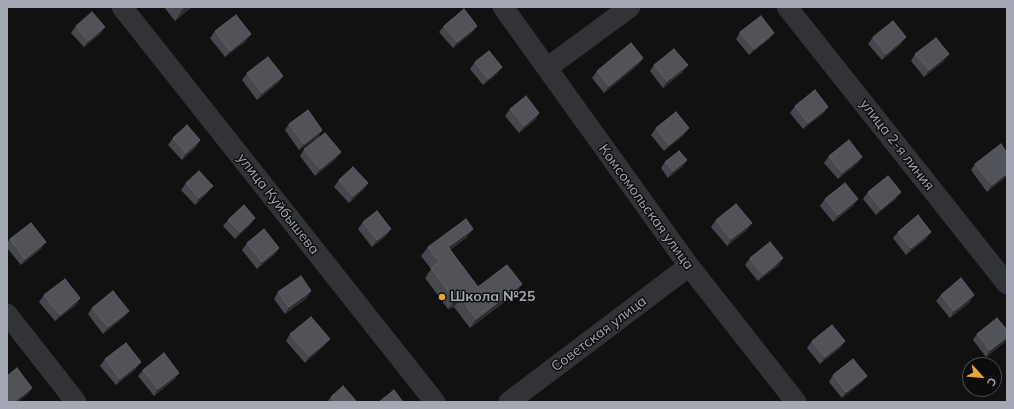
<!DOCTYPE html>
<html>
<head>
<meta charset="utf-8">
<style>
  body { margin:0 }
  #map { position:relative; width:1014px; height:409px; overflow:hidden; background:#111112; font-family:Mulish,sans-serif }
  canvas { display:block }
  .frame { position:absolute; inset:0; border:8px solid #a3a8b2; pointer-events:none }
  .north { position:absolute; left:962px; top:357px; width:40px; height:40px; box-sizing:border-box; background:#0c0c0d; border:1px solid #484a4f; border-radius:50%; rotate:117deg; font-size:11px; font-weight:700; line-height:16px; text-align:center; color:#a3a8b2 }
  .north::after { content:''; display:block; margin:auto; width:14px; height:18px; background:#e9a632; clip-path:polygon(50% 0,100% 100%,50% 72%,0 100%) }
</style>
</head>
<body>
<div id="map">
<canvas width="1014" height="409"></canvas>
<div class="frame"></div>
<div class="north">С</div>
</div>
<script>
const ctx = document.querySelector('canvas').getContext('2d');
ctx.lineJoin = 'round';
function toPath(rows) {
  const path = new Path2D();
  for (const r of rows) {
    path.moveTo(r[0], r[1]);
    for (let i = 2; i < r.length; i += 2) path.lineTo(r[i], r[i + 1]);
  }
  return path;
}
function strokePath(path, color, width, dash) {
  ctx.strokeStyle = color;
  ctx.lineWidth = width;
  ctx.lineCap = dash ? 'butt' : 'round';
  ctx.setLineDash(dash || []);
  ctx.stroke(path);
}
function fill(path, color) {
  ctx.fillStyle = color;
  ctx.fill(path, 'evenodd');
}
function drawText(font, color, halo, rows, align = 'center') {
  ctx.font = font + ' Mulish,sans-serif';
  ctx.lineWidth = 3;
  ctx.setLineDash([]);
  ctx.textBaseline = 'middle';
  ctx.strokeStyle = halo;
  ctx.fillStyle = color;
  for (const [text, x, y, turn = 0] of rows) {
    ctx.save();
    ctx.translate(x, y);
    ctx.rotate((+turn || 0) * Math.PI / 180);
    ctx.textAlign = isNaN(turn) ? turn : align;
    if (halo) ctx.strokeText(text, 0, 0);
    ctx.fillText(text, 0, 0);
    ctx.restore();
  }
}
strokePath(toPath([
  [122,7,435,402],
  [503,7,689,266,796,402],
  [787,7,1007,284],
  [547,68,630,7],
  [7,314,76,402],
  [509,402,689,266]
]), '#323337', 21);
fill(toPath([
  [164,7,192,7,175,21],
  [76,26,100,34,84,47,71,33],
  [444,26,473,32,453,48,439,32],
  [215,31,246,41,225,57,210,38],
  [740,32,769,39,749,55,736,39],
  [873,37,901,44,882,60,868,44],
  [915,54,944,61,924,77,911,61],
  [643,58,638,65,604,93,592,78,597,71],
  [475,62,502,67,497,74,483,85,470,69],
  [654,65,683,72,663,88,650,71],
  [247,73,283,76,278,83,257,100,242,80],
  [795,106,824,113,803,129,790,113],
  [510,109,539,113,535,120,519,133,505,116],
  [289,124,322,130,318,137,299,150,285,130],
  [656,128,684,135,664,151,651,135],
  [173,138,200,140,196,147,182,160,168,145],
  [304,149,336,159,315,176,300,156],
  [1007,153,1007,176,987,192,971,170,975,164],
  [829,156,858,163,838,179,824,163],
  [687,160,682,167,668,178,661,168,665,162],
  [339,180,368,183,363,190,349,203,334,187],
  [186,183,208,192,195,205,181,190],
  [868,192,896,199,876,215,863,199],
  [825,199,853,206,833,222,820,206],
  [228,220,251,224,235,239,223,226],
  [716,220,747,230,727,246,711,227],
  [363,222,387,235,372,247,358,229],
  [473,229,466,238,450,250,478,287,522,284,515,294,470,328,454,307,448,309,425,278,431,269,421,256,428,247],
  [898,232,926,239,906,255,893,238],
  [10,239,41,249,21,265,7,248,7,243],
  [247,243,279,248,274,255,257,269,242,250],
  [750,258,779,265,758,281,745,265],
  [278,292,307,298,285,314,274,299],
  [44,295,80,298,76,305,55,321,39,302],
  [941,295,970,302,950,318,936,301],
  [92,308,124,317,103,334,88,314],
  [290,334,325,345,305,363,286,341],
  [977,334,1006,341,986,357,973,340],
  [812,341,845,341,840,348,820,364,807,348],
  [105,359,136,369,116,385,100,366],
  [143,370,175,379,154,396,138,376],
  [833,375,867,376,862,382,842,398,829,382],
  [331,397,357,402,327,402]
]), '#47484d');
fill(toPath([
  [185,7,192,7,175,21,183,9],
  [477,26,473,32,453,48,457,42],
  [105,27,100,34,84,47,88,41],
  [774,33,769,39,749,55,754,49],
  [251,34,246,41,225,57,230,51],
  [906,37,901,44,882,60,886,54],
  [949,54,944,61,924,77,929,70],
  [643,58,638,65,604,93,609,86],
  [688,65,683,72,663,88,667,81],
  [502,67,497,74,483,85,488,79],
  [283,76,278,83,257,100,262,93],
  [828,107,824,113,803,129,808,123],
  [539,113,535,120,519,133,524,126],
  [689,128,684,135,664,151,669,145],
  [322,130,318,137,299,150,304,144],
  [200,140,196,147,182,160,186,153],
  [341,152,336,159,315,176,320,169],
  [862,157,858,163,838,179,842,173],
  [687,160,682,167,668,178,673,171],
  [1007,173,1007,176,987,192,992,185],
  [368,183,363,190,349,203,353,196],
  [213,186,208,192,195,205,199,198],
  [901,192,896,199,876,215,881,209],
  [858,199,853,206,833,222,838,215],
  [255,218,251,224,235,239,240,232],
  [752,223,747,230,727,246,731,239],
  [391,229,387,235,372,247,377,240],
  [473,229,466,238,442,256,448,247],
  [931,232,926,239,906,255,911,248],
  [46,242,41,249,21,265,25,259],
  [279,248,274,255,257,269,262,262],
  [783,258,779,265,758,281,763,275],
  [522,284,515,294,470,328,476,319],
  [311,291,307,298,285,314,289,307],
  [974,295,970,302,950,318,954,311],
  [80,298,76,305,55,321,60,315],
  [461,298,454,307,448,309,455,300],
  [129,311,124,317,103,334,108,327],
  [1007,337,1007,339,1006,341,986,357,990,350],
  [330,339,325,345,305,363,309,356],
  [845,341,840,348,820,364,825,357],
  [141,362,136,369,116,385,120,379],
  [179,373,175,379,154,396,158,389],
  [867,376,862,382,842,398,846,392],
  [32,388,28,394,18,402,14,402]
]), '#2d2e31');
const building = toPath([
  [464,9,477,26,457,42,444,26,464,9],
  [92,12,105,27,88,41,76,26,92,12],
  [236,15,251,34,230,51,215,31,236,15],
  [761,16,774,33,754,49,740,32,761,16],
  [893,21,906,37,886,54,873,37,893,21],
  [936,38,949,54,929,70,915,54,936,38],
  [631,43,643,58,609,86,597,71,631,43],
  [674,49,688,65,667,81,654,65,674,49],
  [489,51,502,67,488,79,475,62,489,51],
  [268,57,283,76,262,93,247,73,268,57],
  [815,90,828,107,808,123,795,106,815,90],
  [526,96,539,113,524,126,510,109,526,96],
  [308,110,322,130,304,144,289,124,308,110],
  [676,112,689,128,669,145,656,128,676,112],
  [187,125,200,140,186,153,173,138,187,125],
  [325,133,341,152,320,169,304,149,325,133],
  [849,140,862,157,842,173,829,156,849,140],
  [1001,144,1007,153,1007,173,992,185,975,164,1001,144],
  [679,151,687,160,673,171,665,162,679,151],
  [353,167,368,183,353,196,339,180,353,167],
  [199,171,213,186,199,198,186,183,199,171],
  [888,176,901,192,881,209,868,192,888,176],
  [845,183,858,199,838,215,825,199,845,183],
  [736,204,752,223,731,239,716,220,736,204],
  [244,205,255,218,240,232,228,220,244,205],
  [377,211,391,229,377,240,363,222,377,211],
  [918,215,931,232,911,248,898,232,918,215],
  [466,219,473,229,448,247,478,287,507,265,522,284,476,319,461,298,455,300,431,268,439,262,428,247,466,219],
  [31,223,46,242,25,259,10,239,31,223],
  [264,229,279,248,262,262,247,243,264,229],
  [770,242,783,258,763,275,750,258,770,242],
  [301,276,311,291,289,307,278,292,301,276],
  [961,278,974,295,954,311,941,295,961,278],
  [65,279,80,298,60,315,44,295,65,279],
  [113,291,129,311,108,327,92,308,113,291],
  [311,317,330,339,309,356,290,334,311,317],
  [997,318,1007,330,1007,337,990,350,977,334,997,318],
  [832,325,845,341,825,357,812,341,832,325],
  [126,343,141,362,120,379,105,359,126,343],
  [164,353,179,373,158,389,143,370,164,353],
  [853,359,867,376,846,392,833,375,853,359],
  [17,368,32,388,14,402,10,402,7,398,7,376,17,368],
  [343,386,357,402,335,402,331,397,343,386],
  [394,390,403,402,379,402,394,390]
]);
fill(building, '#515358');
strokePath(building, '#5e6066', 1);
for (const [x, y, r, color] of [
  [442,297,4,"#e9a632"]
]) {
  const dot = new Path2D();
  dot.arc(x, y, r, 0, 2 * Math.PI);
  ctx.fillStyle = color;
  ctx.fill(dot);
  strokePath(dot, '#0c0c0d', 1.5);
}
drawText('14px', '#a3a8b2', '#0c0c0d', [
  ["улица 2-я линия",897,145,52],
  ["улица Куйбышева",278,204,52],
  ["Комсомольская улица",646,207,54],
  ["Советская улица",599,334,-37]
]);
drawText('bold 14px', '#a3a8b2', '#0c0c0d', [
  ["Школа №25",450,297]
], 'left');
</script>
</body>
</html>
